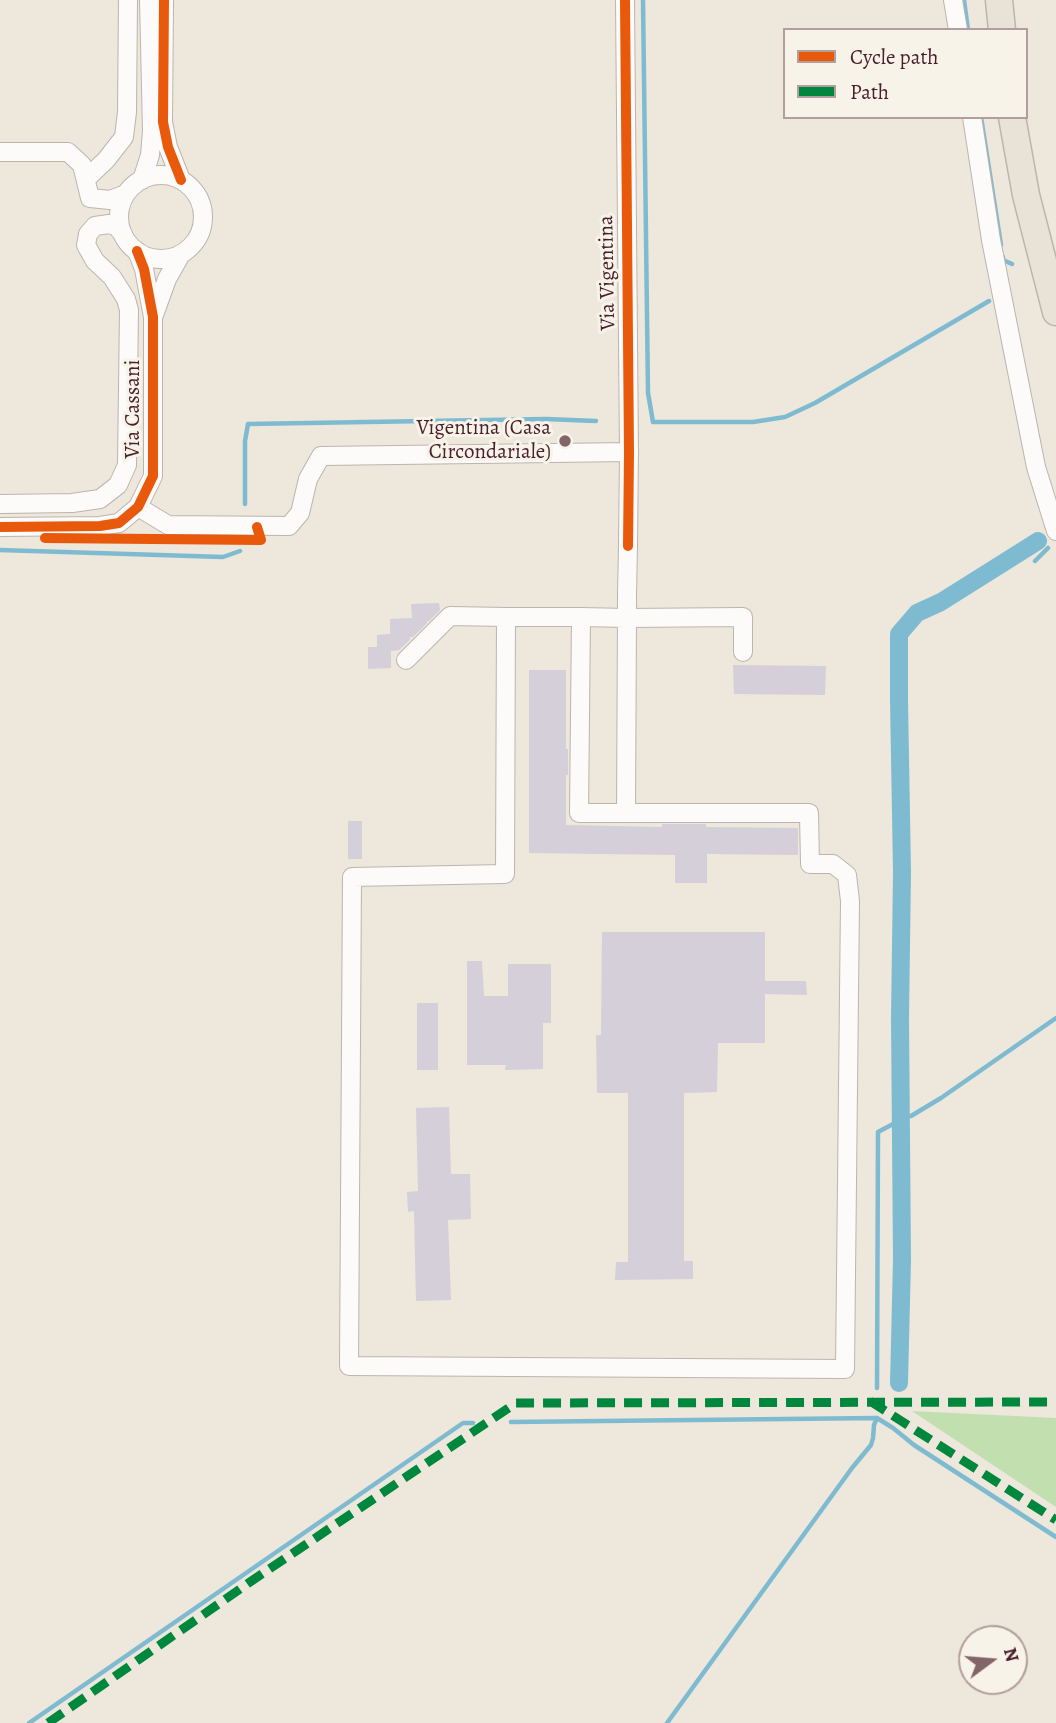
<!DOCTYPE html>
<html>
<head>
<meta charset="utf-8">
<style>
  body { margin:0 }
  #map { position:relative; width:1056px; height:1723px; overflow:hidden; background:#ede7dc; font-family:Alegreya,serif }
  canvas { display:block }
  .legend { position:absolute; left:783px; top:28px; width:245px; height:91px; box-sizing:border-box; background:#f7f3e8; border:2px solid #b29e9c; margin:0; padding:9px 12px; list-style:none; font-size:21px; color:#4a1f2b }
  .legend li { display:flex; align-items:center; gap:14px; height:35px }
  .legend b { width:35px; border:2px solid #b29e9c }
  .north { position:absolute; left:958px; top:1625px; width:70px; height:70px; box-sizing:border-box; background:#f7f3e8; border:2px solid #b29e9c; border-radius:50%; rotate:74deg; font-size:19px; font-weight:700; line-height:28px; text-align:center; color:#4a1f2b }
  .north::after { content:''; display:block; margin:auto; width:24px; height:32px; background:#836569; clip-path:polygon(50% 0,100% 100%,50% 72%,0 100%) }
</style>
</head>
<body>
<div id="map">
<canvas width="1056" height="1723"></canvas>
<ul class="legend">
<li><b style="height:9px;background:#e8590c"></b>Cycle path</li>
<li><b style="height:9px;background:#00873e"></b>Path</li>
</ul>
<div class="north">N</div>
</div>
<script>
const ctx = document.querySelector('canvas').getContext('2d');
ctx.lineJoin = 'round';
function fill(path, color) {
  ctx.fillStyle = color;
  ctx.fill(path, 'evenodd');
}
function toPath(rows) {
  const path = new Path2D();
  for (const r of rows) {
    if (r.length === 3) {
      path.moveTo(r[0] + r[2], r[1]);
      path.arc(r[0], r[1], r[2], 0, 2 * Math.PI);
      continue;
    }
    path.moveTo(r[0], r[1]);
    for (let i = 2; i < r.length; i += 2) path.lineTo(r[i], r[i + 1]);
  }
  return path;
}
function strokePath(path, color, width, dash) {
  ctx.strokeStyle = color;
  ctx.lineWidth = width;
  ctx.lineCap = dash ? 'butt' : 'round';
  ctx.setLineDash(dash || []);
  ctx.stroke(path);
}
function drawText(font, color, halo, rows, align = 'center') {
  ctx.font = font + ' Alegreya,serif';
  ctx.lineWidth = 6;
  ctx.setLineDash([]);
  ctx.textBaseline = 'middle';
  ctx.strokeStyle = halo;
  ctx.fillStyle = color;
  for (const [text, x, y, turn = 0] of rows) {
    ctx.save();
    ctx.translate(x, y);
    ctx.rotate((+turn || 0) * Math.PI / 180);
    ctx.textAlign = isNaN(turn) ? turn : align;
    if (halo) ctx.strokeText(text, 0, 0);
    ctx.fillText(text, 0, 0);
    ctx.restore();
  }
}
fill(toPath([
  [912,1411,1056,1418,1056,1507]
]), '#c2dfaf');
strokePath(toPath([
  [643,0,648,393,653,422,753,422,785,417,815,403,989,301],
  [964,0,968,30],
  [981,117,1001,245],
  [1003,257,1003,260,1012,264],
  [245,504,245,441,248,424,546,419,596,421],
  [0,550,223,557,240,551],
  [1035,561,1048,548],
  [911,1116,941,1098,1056,1018],
  [877,1388,878,1132,895,1123],
  [511,1422,877,1418,893,1428,914,1445,1056,1537],
  [29,1723,463,1423,473,1423],
  [667,1723,852,1468,871,1445,873,1438,874,1425,877,1418]
]), '#7ebbd1', 4.5);
strokePath(toPath([
  [899,1383,902,1260,900,1018,902,872,899,700,899,634,917,613,941,602,1038,541]
]), '#7ebbd1', 18);
fill(toPath([
  [439,603,440,610,429,621,427,621,427,623,413,637,410,637,410,640,399,650,391,651,391,668,368,669,368,647,377,647,377,635,390,634,390,619,412,618,411,604],
  [733,665,826,666,825,695,734,694],
  [529,670,566,670,566,749,568,749,568,775,566,775,566,825,662,827,662,824,706,824,706,827,798,828,798,855,707,854,707,883,675,883,675,855,529,853],
  [348,821,362,821,362,859,348,859],
  [602,932,765,932,765,981,806,981,807,995,765,994,765,1043,718,1043,717,1092,684,1093,684,1261,693,1261,693,1279,615,1280,616,1262,628,1262,628,1093,597,1093,596,1035,601,1035],
  [467,961,482,961,484,996,508,996,508,964,551,964,551,1023,543,1023,543,1069,505,1070,506,1065,467,1065],
  [417,1003,438,1003,438,1070,417,1070],
  [449,1107,451,1174,470,1174,471,1219,448,1220,451,1300,416,1301,414,1211,408,1212,407,1192,418,1191,416,1108]
]), '#d4cfd8');
const minor = toPath([
  [164,0,163,122,168,147,181,180],
  [625,0,629,452,628,546,627,594,627,618,626,813,579,813,581,617,627,618,743,617,743,652],
  [953,0,958,30],
  [972,117,991,240,1036,467,1056,531],
  [0,152,68,152,82,165,90,198,110,200,126,194],
  [161,217,42],
  [86,179,106,160,124,137,127,112,128,0],
  [142,180,150,155,152,131,149,0],
  [154,315,167,279,181,254],
  [0,504,72,503,100,499,118,485,127,465,129,310,126,299,112,277,95,261,86,245,88,234,95,226,109,224,116,226,123,234],
  [138,507,168,525,289,526,300,513,308,479,321,456,629,452],
  [0,527,100,526,119,523,138,507,153,476,153,317,144,269,137,251],
  [506,617,581,617],
  [406,660,450,616,506,617,505,874,352,877,349,1366,845,1369,850,901,847,875,833,864,810,864,809,813,626,813]
]);
const highway = toPath([
  [999,0,1002,30],
  [1012,117,1026,195,1056,312]
]);
strokePath(minor, '#bdb4af', 20);
strokePath(highway, '#bdb4af', 29);
strokePath(minor, '#fcfbfa', 18);
strokePath(highway, '#e9e2d6', 26);
strokePath(toPath([
  [870,1401,1056,1520],
  [48,1723,250,1582,516,1403,1056,1402]
]), '#00873e', 9, [18, 9]);
strokePath(toPath([
  [164,0,163,122,168,147,181,180],
  [625,0,629,452,628,546],
  [0,527,100,526,119,523,138,507,153,476,153,317,144,269,137,251],
  [45,538,261,540,257,527]
]), '#e8590c', 10);
for (const [x, y, r, color] of [
  [565,441,7,"#836569"]
]) {
  const dot = new Path2D();
  dot.arc(x, y, r, 0, 2 * Math.PI);
  ctx.fillStyle = color;
  ctx.fill(dot);
  strokePath(dot, '#f7f3e8', 2.5);
}
drawText('21px', '#4a1f2b', '#f7f3e8', [
  ["Via Vigentina",608,273,-91],
  ["Via Cassani",134,409,-90]
]);
drawText('21px', '#4a1f2b', '#f7f3e8', [
  ["Vigentina (Casa",551,429],
  ["Circondariale)",551,453]
], 'right');
</script>
</body>
</html>
